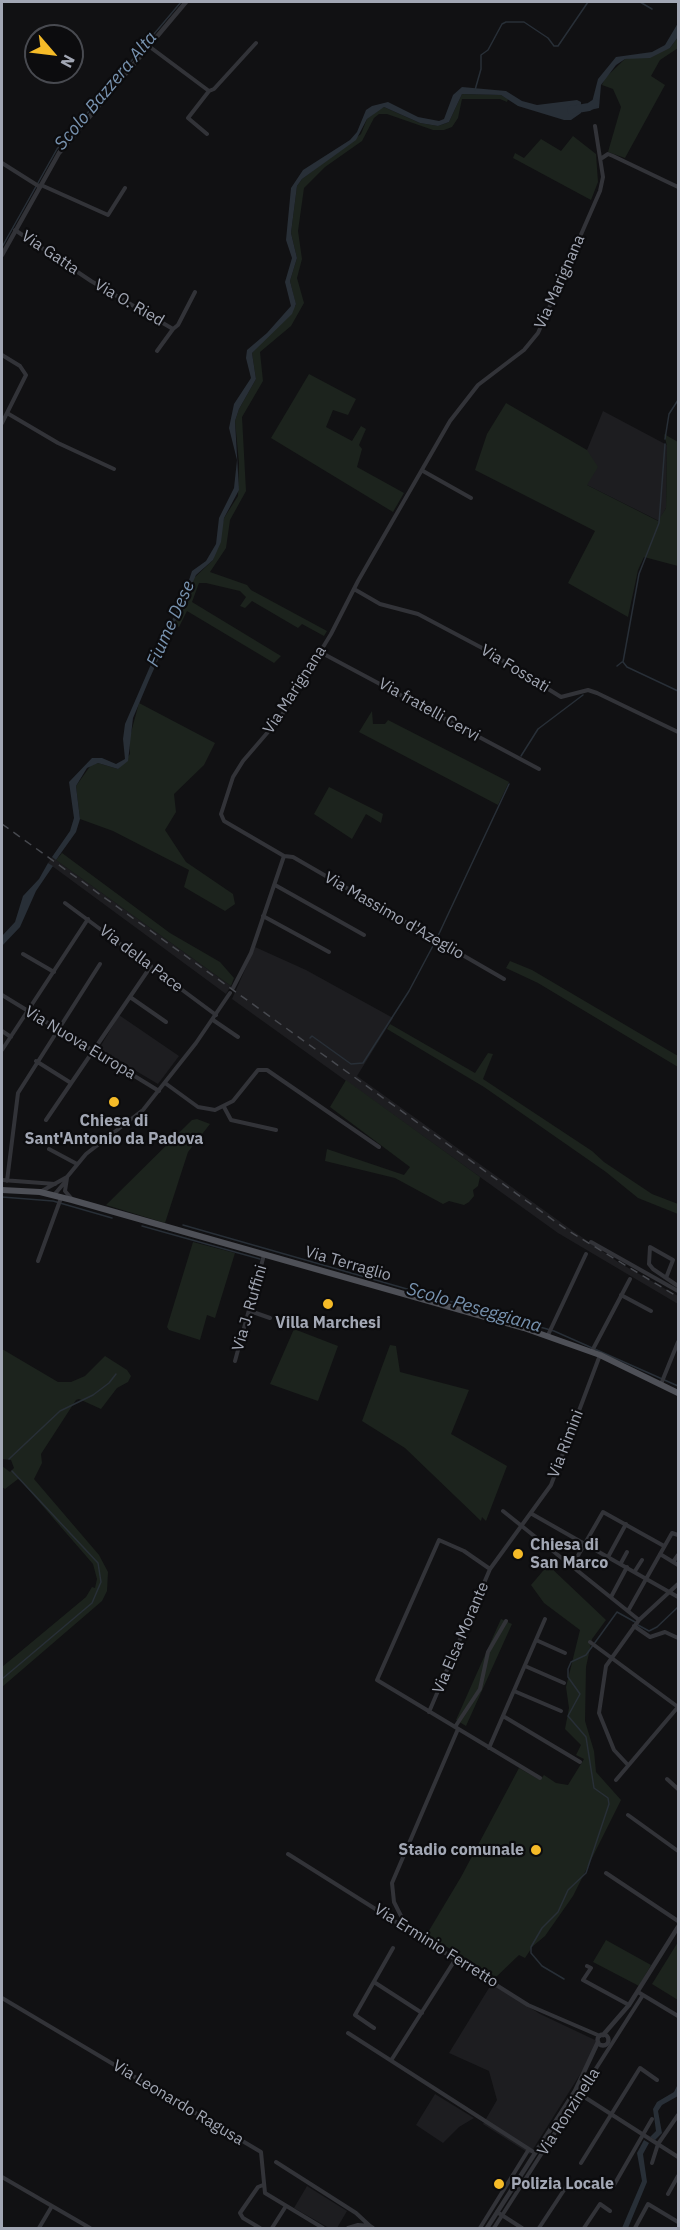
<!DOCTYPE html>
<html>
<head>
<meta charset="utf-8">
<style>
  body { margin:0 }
  #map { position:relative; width:680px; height:2230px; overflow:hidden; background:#111113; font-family:"IBM Plex Sans",sans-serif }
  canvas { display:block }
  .frame { position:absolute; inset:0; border:3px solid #a2a7b4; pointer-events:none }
  .north { position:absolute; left:24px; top:24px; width:60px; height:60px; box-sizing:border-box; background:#0c0c0e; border:2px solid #484a50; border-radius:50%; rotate:118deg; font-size:16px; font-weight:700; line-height:24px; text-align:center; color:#a2a7b4 }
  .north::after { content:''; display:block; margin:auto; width:21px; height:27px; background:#f5bb28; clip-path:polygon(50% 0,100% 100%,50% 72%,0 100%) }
</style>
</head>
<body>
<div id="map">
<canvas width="680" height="2230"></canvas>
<div class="frame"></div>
<div class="north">N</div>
</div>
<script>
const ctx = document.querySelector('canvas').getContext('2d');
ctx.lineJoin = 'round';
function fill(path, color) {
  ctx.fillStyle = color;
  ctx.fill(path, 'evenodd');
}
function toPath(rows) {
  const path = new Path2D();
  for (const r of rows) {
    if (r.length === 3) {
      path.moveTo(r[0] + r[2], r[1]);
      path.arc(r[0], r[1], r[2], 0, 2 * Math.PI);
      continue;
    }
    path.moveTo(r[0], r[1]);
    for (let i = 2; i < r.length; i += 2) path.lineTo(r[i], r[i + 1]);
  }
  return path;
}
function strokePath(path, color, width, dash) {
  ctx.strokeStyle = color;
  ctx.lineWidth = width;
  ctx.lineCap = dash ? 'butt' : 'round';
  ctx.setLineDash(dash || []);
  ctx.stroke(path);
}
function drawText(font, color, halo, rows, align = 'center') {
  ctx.font = font + ' "IBM Plex Sans",sans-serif';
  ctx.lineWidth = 4.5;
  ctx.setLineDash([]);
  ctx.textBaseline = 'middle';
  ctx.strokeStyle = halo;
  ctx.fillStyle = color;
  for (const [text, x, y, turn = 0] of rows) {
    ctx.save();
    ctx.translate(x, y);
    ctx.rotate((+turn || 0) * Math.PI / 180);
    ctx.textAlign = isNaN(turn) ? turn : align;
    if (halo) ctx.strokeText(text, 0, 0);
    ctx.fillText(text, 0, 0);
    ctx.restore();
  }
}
fill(toPath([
  [603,411,667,445,666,508,659,521,587,485,587,450],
  [52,857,231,986,226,994,48,863],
  [255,947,306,970,393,1018,357,1076,573,1231,618,1262,678,1296,678,1304,558,1233,232,999],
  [119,1015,179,1056,158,1084,99,1049],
  [492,1983,540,2014,595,2040,598,2046,530,2154,483,2124,497,2100,489,2071,449,2053],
  [435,2094,474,2118,459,2127,443,2143,416,2125],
  [307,2186,347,2211,337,2228,329,2228,294,2208]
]), '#1d1d20');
fill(toPath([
  [678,37,678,48,660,60,651,76,665,85,625,158,608,152,621,107,613,89,602,85,605,78,625,59,670,48],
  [462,94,501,95,508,99,507,102,500,99,462,99,458,118,452,127,444,130,433,130,387,114,379,114,374,118,362,141,325,167,304,188,298,231,302,259,297,278,304,303,291,326,260,352,263,381,242,417,246,491,230,520,226,548,210,572,247,585,251,590,327,631,324,636,302,624,298,628,252,601,245,608,240,606,246,597,240,591,206,583,199,583,192,602,281,656,274,663,187,611,179,627,174,625,194,578,213,560,224,518,238,496,239,463,235,421,239,409,256,379,252,353,296,305,290,281,297,258,291,233,297,186,302,179,361,134,367,119,378,110,384,107,420,123,438,126,449,122],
  [573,136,596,154,598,182,591,200,513,158,515,153,524,158,541,139,561,151],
  [309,374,356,399,348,415,333,410,326,427,352,441,361,426,366,429,359,445,362,449,357,467,404,493,393,512,271,438],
  [506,403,587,450,598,467,587,485,658,521,666,508,667,446,664,434,678,442,678,566,644,557,638,570,628,617,568,583,595,531,475,470,487,434],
  [139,703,215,743,204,765,174,794,176,812,165,830,186,862,233,894,235,904,225,911,184,887,189,870,113,831,80,819,76,786,91,765,98,763,118,769,130,754,129,740],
  [372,711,373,724,385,724,388,720,509,782,498,805,359,732],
  [329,787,383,814,381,823,366,814,352,839,314,814],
  [62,853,170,933,220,962,234,978,231,986,56,860],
  [510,961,532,970,678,1056,678,1067,538,983,506,968],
  [390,1024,475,1073,488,1053,493,1054,483,1079,592,1151,604,1162,652,1194,678,1204,678,1214,638,1198,606,1172,484,1087,387,1029],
  [346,1080,480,1177,478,1186,473,1190,474,1196,469,1202,464,1205,449,1201,443,1204,395,1178,325,1161,327,1149,404,1175,410,1167,330,1107],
  [197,1119,210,1124,188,1152,165,1223,106,1205,192,1120],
  [193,1242,235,1253,215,1318,207,1315,200,1340,169,1330,167,1327],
  [294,1329,338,1346,318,1401,270,1384],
  [390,1345,396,1346,400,1372,469,1390,451,1434,507,1466,486,1521,482,1517,481,1521,405,1448,362,1421],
  [2,1349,58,1382,71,1382,85,1376,105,1356,127,1370,131,1376,128,1382,117,1388,101,1409,79,1399,76,1400,41,1454,42,1463,34,1479,99,1555,108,1572,107,1591,102,1601,2,1687,2,1667,86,1597,92,1587,95,1588,97,1579,93,1564,21,1481,18,1479,5,1489,2,1487,2,1466,10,1472,14,1468,11,1460,2,1459],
  [548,1565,606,1620,592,1639,586,1667,585,1721,594,1751,596,1772,621,1800,573,1896,545,1936,533,1946,525,1958,519,1955,495,1978,427,1934,461,1877,519,1768,540,1780,544,1775,556,1783,568,1785,584,1759,576,1755,581,1745,565,1729,569,1708,566,1687,580,1630,544,1603,531,1585],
  [501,1619,512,1624,466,1726,456,1720],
  [606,1940,651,1965,639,1986,593,1962],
  [678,1942,678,2000,652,1984]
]), '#1c231d');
fill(toPath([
  [678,23,678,37,670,48,650,58,625,59,616,65,601,85,599,108,590,110,598,79,616,57,652,52,665,45],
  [462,87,506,91,522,101,537,105,577,100,581,102,581,113,571,120,564,120,518,106,501,95,462,94,449,122,438,126,420,123,384,107,367,119,356,140,302,179,297,186,291,233,297,258,290,281,296,304,292,314,252,353,256,379,239,409,235,421,239,490,224,518,221,542,213,560,196,575,149,680,133,718,128,761,118,769,98,763,87,768,76,786,80,819,76,832,56,860,52,857,70,831,74,818,69,782,92,758,102,758,116,764,125,759,123,739,125,724,155,655,183,598,192,571,206,561,216,544,219,518,234,488,237,460,229,428,234,404,251,378,246,358,247,350,267,333,291,306,285,282,292,258,286,240,291,188,303,170,350,140,357,132,366,110,372,106,388,102,418,117,439,121,444,119,453,95],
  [48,863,53,866,36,891,20,927,2,946,2,936,15,922,23,896,39,879],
  [678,2084,678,2096,662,2105,658,2111,662,2133,655,2140,650,2137,656,2131,653,2109,657,2102,674,2092],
  [644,2140,649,2143,643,2154,647,2182,628,2228,622,2228,642,2181,637,2153]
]), '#282f37');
strokePath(toPath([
  [640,2,652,9],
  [475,90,481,69,481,55,488,50,502,24,506,22,524,22,548,38,554,46,558,46,588,2],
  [2,247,57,149,181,2],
  [665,439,669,414,678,400],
  [665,444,659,523,639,574,623,662,627,667,678,691],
  [617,666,622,662],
  [521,756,538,729,583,695],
  [437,938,509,784],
  [310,1038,312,1036,351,1064,363,1063,409,991,435,942],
  [2,1197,53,1201,112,1218],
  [183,1225,554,1331,678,1386],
  [142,1226,260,1259],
  [9,1459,60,1411,93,1395,109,1383,116,1374],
  [638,1625,649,1631,657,1627,678,1607],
  [2,1679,92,1603,101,1582,98,1563,12,1471],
  [564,1979,542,1966,531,1953,531,1947,542,1928,558,1912,568,1890,586,1873,609,1804,608,1798,594,1788,586,1737,568,1716,580,1694,568,1677,568,1669,571,1662,586,1655,617,1612,635,1622]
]), '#282f37', 1.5);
strokePath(toPath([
  [571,110,589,107,595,103]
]), '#282f37', 8);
strokePath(toPath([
  [150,47,209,91,214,89,256,43],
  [207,134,188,118,209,91],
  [602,158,608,154,613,156,678,187],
  [2,163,40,187],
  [41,185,108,215,125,188],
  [15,230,91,281,173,329],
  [157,351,173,329,178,325,195,292],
  [2,355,20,366,26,375,2,423],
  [7,413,58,443,114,469],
  [423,471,471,498],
  [354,589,380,604,418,614,484,649,561,697,588,690,597,693,678,732],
  [320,652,539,769],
  [284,856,293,857,504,979],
  [275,885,364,935],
  [65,903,216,1015],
  [263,916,329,952],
  [23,954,54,972],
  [233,988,251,953,284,856,224,821,221,814,233,777,243,761,280,718,331,634,358,581,450,421,478,385,524,350,538,333,600,191,603,177,595,126],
  [2,995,159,1091],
  [130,997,166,1022],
  [213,1020,238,1037],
  [2,1031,11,1037],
  [2,1050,88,919],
  [36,1061,71,1083],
  [165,1083,198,1107,215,1110,233,1101,258,1070,267,1070,379,1147],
  [224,1107,231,1120,276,1130],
  [46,1120,151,966],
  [49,1149,77,1164],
  [67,1178,65,1191,71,1198],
  [2,1180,55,1184],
  [7,1181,18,1093,100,964],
  [40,1192,67,1177,86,1154,143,1110,196,1043,230,993],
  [54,1195,65,1182],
  [591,1242,678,1291],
  [38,1261,61,1198],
  [666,1278,673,1260,650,1247,649,1264,653,1269,675,1284,678,1286],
  [621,1295,651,1311],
  [250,1311,270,1318],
  [548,1335,586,1254],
  [592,1351,630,1279],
  [235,1361,264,1255],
  [661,1384,678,1342],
  [503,1511,639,1620],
  [532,1514,678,1597],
  [660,1554,678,1565],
  [608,1557,626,1524],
  [673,1562,678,1555],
  [621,1563,627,1552],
  [572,1566,603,1512,664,1546],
  [490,1569,464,1551,439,1540,377,1680,540,1778],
  [635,1571,642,1560],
  [611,1597,627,1567],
  [628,1611,672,1533,678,1535],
  [634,1626,650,1637,665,1632,678,1638],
  [536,1640,565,1653],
  [590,1642,678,1707],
  [525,1666,564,1683],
  [514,1691,561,1711],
  [429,1712,490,1569,551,1485,600,1355],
  [503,1716,580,1762],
  [455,1727,480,1689,488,1652,506,1621],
  [489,1748,545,1619],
  [628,1765,614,1750,599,1713,606,1666,639,1620,678,1584],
  [667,1779,678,1789],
  [616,1780,678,1707],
  [628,1815,678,1851],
  [288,1854,528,2005,600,2036],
  [606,1873,678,1921],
  [417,1933,403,1920,394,1902,392,1883,458,1729],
  [587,1966,591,1968,583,1980,629,2005],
  [374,1982,422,2013],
  [638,1992,678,2016],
  [2,1998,261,2152,265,2193,323,2228],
  [374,2028,355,2015,393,1948],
  [348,2033,535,2153],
  [392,2059,455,1960],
  [575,2091,678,2157],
  [276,2162,356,2213,370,2226],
  [581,2163,640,2068,657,2080],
  [652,2163,658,2144,678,2115],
  [2,2177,90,2228],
  [614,2185,652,2119],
  [668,2194,678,2176],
  [497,2212,522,2228],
  [39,2228,52,2206],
  [260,2228,243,2218,240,2213,258,2187,263,2185],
  [272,2228,286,2206],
  [348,2228,358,2225,370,2226,373,2228],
  [480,2228,529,2149],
  [494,2228,643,1995],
  [539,2228,566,2187],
  [584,2228,600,2204,610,2211],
  [635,2228,648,2204,678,2222]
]), '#323338', 4);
strokePath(toPath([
  [2,255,59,153,186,2],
  [603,2040,5.5],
  [603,2035,629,2005,678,1927],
  [487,2228,575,2091,598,2042]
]), '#323338', 4.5);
strokePath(toPath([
  [2,1190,40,1192,72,1200,524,1328,600,1355,678,1393]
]), '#4e5057', 6);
strokePath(toPath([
  [2,824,567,1230,678,1297]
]), '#47494f', 1.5, [8, 6]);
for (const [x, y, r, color] of [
  [114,1102,6,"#f5bb28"],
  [328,1304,6,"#f5bb28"],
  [518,1554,6,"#f5bb28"],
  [536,1850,6,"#f5bb28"],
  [499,2184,6,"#f5bb28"]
]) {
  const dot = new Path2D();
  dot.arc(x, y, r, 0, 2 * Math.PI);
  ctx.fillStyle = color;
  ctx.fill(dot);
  strokePath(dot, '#0c0c0e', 2);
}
drawText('16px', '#a2a7b4', '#0c0c0e', [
  ["Via Gatta",50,253,34],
  ["Via Marignana",560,282,-66],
  ["Via O. Ried",129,303,30],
  ["Via Fossati",515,669,31],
  ["Via Marignana",295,690,-57],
  ["Via fratelli Cervi",429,710,29],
  ["Via Massimo d'Azeglio",394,916,30],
  ["Via della Pace",141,959,37],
  ["Via Nuova Europa",80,1043,31],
  ["Via Terraglio",348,1264,16],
  ["Via J. Ruffini",250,1308,-74],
  ["Via Rimini",566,1444,-69],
  ["Via Elsa Morante",461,1638,-67],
  ["Via Erminio Ferretto",436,1946,32],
  ["Via Leonardo Ragusa",178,2103,31],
  ["Via Ronzinella",569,2112,-57]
]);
drawText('bold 16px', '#a2a7b4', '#0c0c0e', [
  ["Chiesa di",114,1121],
  ["Sant'Antonio da Padova",114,1139],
  ["Villa Marchesi",328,1323],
  ["Chiesa di",530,1545,"left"],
  ["San Marco",530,1563,"left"],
  ["Stadio comunale",524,1850,"right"],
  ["Polizia Locale",511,2184,"left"]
]);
drawText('italic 18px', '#7893b0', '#0c0c0e', [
  ["Scolo Bazzera Alta",106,91,-50],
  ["Fiume Dese",171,624,-66],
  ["Scolo Peseggiana",474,1308,16]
]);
</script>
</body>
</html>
